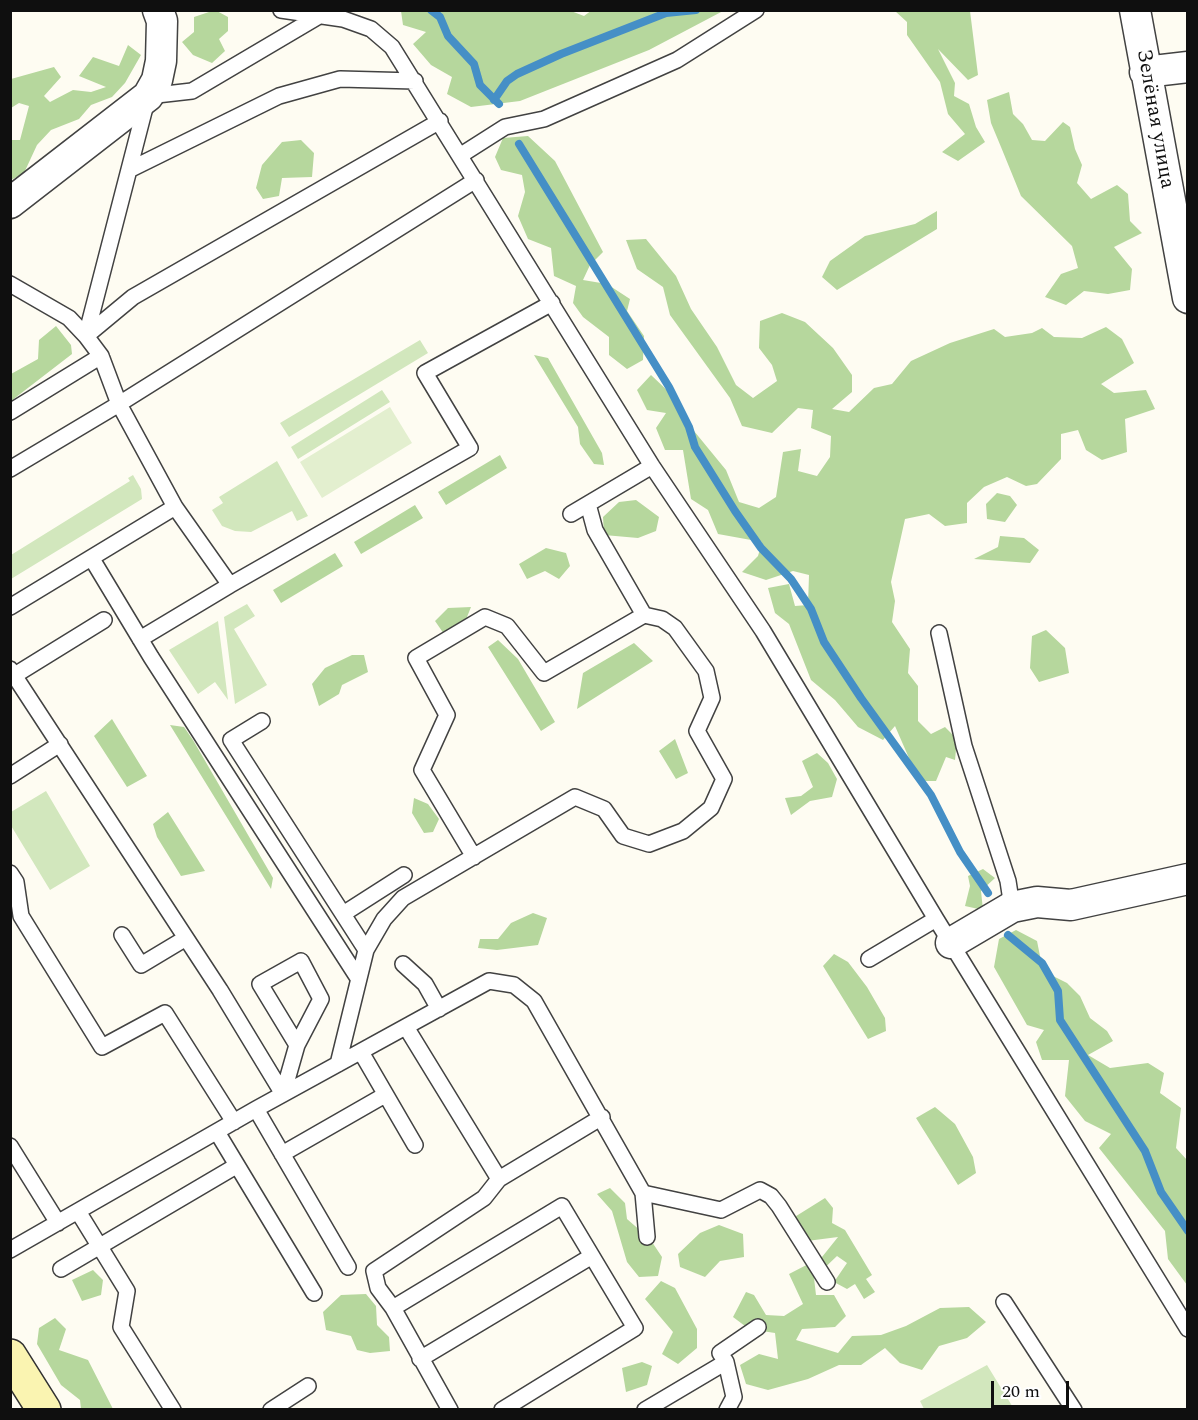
<!DOCTYPE html>
<html>
<head>
<meta charset="utf-8">
<style>
  body { margin:0 }
  #map { position:relative; width:1198px; height:1420px; overflow:hidden; background:#fefcf2; font-family:Spectral,serif }
  canvas { display:block }
  .frame { position:absolute; inset:0; border:12px solid #0f0f0f; pointer-events:none }
  .scale { position:absolute; left:991px; top:1381px; width:78px; height:27px; box-sizing:border-box; border:3px solid #0f0f0f; border-top:0; padding-left:8px; font-size:18px; line-height:21px; white-space:nowrap; color:#0f0f0f; -webkit-text-stroke:4px #fff; paint-order:stroke }
</style>
</head>
<body>
<div id="map">
<canvas width="1198" height="1420"></canvas>
<div class="frame"></div>
<div class="scale">20 m</div>
</div>
<script>
const ctx = document.querySelector('canvas').getContext('2d');
ctx.lineJoin = 'round';
function fill(path, color) {
  ctx.fillStyle = color;
  ctx.fill(path, 'evenodd');
}
function toPath(rows) {
  const path = new Path2D();
  for (const r of rows) {
    path.moveTo(r[0], r[1]);
    for (let i = 2; i < r.length; i += 2) path.lineTo(r[i], r[i + 1]);
  }
  return path;
}
function strokePath(path, color, width, dash) {
  ctx.strokeStyle = color;
  ctx.lineWidth = width;
  ctx.lineCap = dash ? 'butt' : 'round';
  ctx.setLineDash(dash || []);
  ctx.stroke(path);
}
function drawText(font, color, halo, rows, align = 'center') {
  ctx.font = font + ' Spectral,serif';
  ctx.lineWidth = 6;
  ctx.setLineDash([]);
  ctx.textBaseline = 'middle';
  ctx.strokeStyle = halo;
  ctx.fillStyle = color;
  for (const [text, x, y, turn = 0] of rows) {
    ctx.save();
    ctx.translate(x, y);
    ctx.rotate((+turn || 0) * Math.PI / 180);
    ctx.textAlign = isNaN(turn) ? turn : align;
    if (halo) ctx.strokeText(text, 0, 0);
    ctx.fillText(text, 0, 0);
    ctx.restore();
  }
}
fill(toPath([
  [420,340,428,353,289,437,280,423],
  [382,390,390,402,298,459,291,447],
  [277,461,308,516,297,521,292,511,251,532,235,531,222,526,212,510,223,503,219,497],
  [133,475,141,489,142,499,11,579,11,555,130,481,128,478],
  [247,604,255,616,234,629,267,685,235,704,224,617],
  [218,621,228,700,215,682,198,694,169,650],
  [46,791,90,866,50,890,10,824,11,812],
  [987,1365,1014,1409,924,1409,920,1401]
]), '#d2e7bd');
fill(toPath([
  [215,10,228,17,228,31,219,39,225,51,212,63,193,55,182,42,194,32,194,17],
  [571,11,584,16,592,10,723,11,649,50,520,101,471,107,447,94,452,77,431,65,413,44,426,32,403,25,401,11],
  [970,11,978,75,968,80,938,49,955,83,954,96,969,104,976,127,985,142,958,161,942,152,965,134,948,114,940,82,907,35,907,22,895,11],
  [128,45,141,55,125,83,112,97,91,105,79,119,51,130,37,145,24,173,11,180,11,140,20,140,29,106,19,103,11,108,11,79,54,67,61,77,44,96,50,102,73,90,91,92,106,87,79,76,93,57,119,66],
  [1009,92,1013,114,1023,124,1032,140,1045,141,1063,122,1070,127,1075,149,1082,165,1077,183,1091,199,1117,185,1128,194,1130,221,1142,233,1114,247,1132,269,1130,290,1108,294,1084,291,1066,305,1045,297,1061,274,1078,268,1072,246,1021,196,1001,147,991,123,987,100],
  [528,136,555,161,603,252,590,265,583,280,607,284,630,299,627,311,644,336,643,360,627,369,609,355,609,337,583,317,573,303,576,286,554,276,551,248,528,239,518,216,525,192,522,175,501,170,495,157,503,138],
  [301,140,314,153,312,177,282,178,279,196,263,199,256,188,262,165,282,142],
  [937,211,937,229,837,290,822,277,830,261,865,236,915,224],
  [646,239,676,276,691,309,717,347,736,385,753,398,777,381,772,365,759,348,760,321,782,313,805,322,833,348,852,375,852,392,832,409,849,412,874,388,892,384,911,361,950,343,994,329,1005,337,1032,333,1042,328,1054,337,1082,338,1106,327,1122,339,1134,363,1101,384,1114,393,1146,390,1155,409,1125,419,1127,452,1102,460,1086,450,1078,430,1061,434,1061,459,1037,484,1026,486,1007,477,984,487,967,503,967,523,945,526,929,514,905,519,891,582,895,601,892,622,910,649,908,673,918,686,918,721,931,734,945,727,957,739,955,760,946,757,936,781,919,781,895,726,883,740,858,727,835,700,811,680,789,624,775,613,768,588,789,584,795,606,808,605,809,575,793,571,766,580,742,572,758,556,762,542,718,534,708,510,691,499,683,450,665,450,656,428,666,413,647,410,637,390,651,375,671,394,694,431,726,470,739,502,759,508,776,497,783,452,801,449,798,471,817,476,830,457,831,436,811,428,813,410,798,408,772,433,742,426,730,398,670,315,663,287,637,269,626,240],
  [56,326,71,345,72,354,11,401,11,374,38,359,39,340],
  [534,355,548,358,602,453,604,465,594,464,580,444,578,427],
  [500,455,507,468,446,505,438,492],
  [997,493,1010,496,1017,505,1005,522,987,519,986,504],
  [636,500,659,517,656,531,638,538,604,535,603,517,619,502],
  [415,505,423,518,361,554,354,542],
  [1000,536,1024,538,1039,550,1030,563,974,559,998,547],
  [546,548,566,553,570,566,559,579,545,571,527,579,519,564],
  [335,553,343,566,281,603,273,590],
  [471,607,465,622,444,634,435,621,448,608],
  [1046,630,1065,648,1069,673,1039,682,1030,668,1032,636],
  [498,640,518,659,555,722,541,731,488,647],
  [634,643,653,661,577,709,583,673],
  [352,655,364,655,368,672,342,685,339,694,319,706,312,684,325,668],
  [112,719,147,776,127,787,94,736],
  [170,725,184,727,193,740,273,878,271,889],
  [675,739,688,773,676,779,659,751],
  [817,753,828,763,837,779,832,797,810,801,791,815,785,798,801,796,813,787,802,761],
  [414,798,428,804,439,819,433,832,424,833,412,813],
  [168,812,205,871,181,876,157,837,153,824],
  [983,869,995,878,981,891,983,910,965,906,970,886,968,876],
  [533,913,547,918,538,945,497,950,478,948,480,939,498,939,511,923],
  [1016,930,1037,941,1043,971,1067,983,1080,996,1090,1018,1107,1031,1113,1041,1088,1055,1110,1068,1148,1063,1164,1073,1160,1093,1181,1108,1176,1148,1187,1160,1187,1285,1168,1259,1165,1231,1099,1148,1111,1134,1085,1121,1065,1096,1069,1060,1042,1060,1036,1042,1044,1030,1027,1025,994,967,999,939],
  [834,954,848,962,867,987,885,1018,886,1031,868,1039,823,966],
  [935,1107,955,1124,973,1157,976,1173,958,1185,916,1118],
  [610,1188,625,1203,627,1219,650,1239,662,1257,658,1276,639,1277,627,1262,612,1211,597,1194],
  [825,1198,833,1208,832,1223,845,1230,872,1275,866,1279,875,1292,864,1299,855,1284,847,1289,834,1282,847,1263,837,1256,814,1278,816,1295,834,1295,846,1316,835,1327,802,1329,796,1340,838,1353,852,1336,881,1335,906,1326,940,1308,969,1307,986,1322,967,1338,939,1346,922,1370,900,1363,885,1348,861,1365,839,1365,808,1379,768,1390,746,1384,740,1365,759,1354,778,1359,775,1333,749,1329,733,1317,746,1292,754,1295,766,1315,784,1316,803,1304,789,1274,822,1257,838,1237,807,1241,793,1218],
  [719,1225,743,1234,744,1257,720,1261,705,1277,680,1267,678,1254,700,1233],
  [93,1270,103,1280,101,1295,82,1301,72,1280],
  [661,1281,675,1288,697,1329,697,1348,678,1364,662,1354,673,1332,645,1299],
  [366,1294,376,1306,377,1325,389,1337,390,1351,370,1353,357,1350,351,1336,326,1330,323,1312,341,1295],
  [55,1318,66,1329,59,1350,88,1360,113,1409,81,1409,80,1400,61,1385,37,1344,39,1328],
  [642,1362,652,1366,647,1385,626,1392,622,1368]
]), '#b6d79d');
fill(toPath([
  [390,407,412,443,322,498,300,462]
]), '#e3efcf');
strokePath(toPath([
  [431,10,440,17,448,36,474,64,480,85,499,104],
  [494,100,507,81,517,74,561,54,666,13,696,10],
  [519,144,669,387,689,427,695,447,735,511,761,548,791,579,811,609,824,642,861,698,931,795,960,852,988,893],
  [1008,935,1042,963,1058,991,1060,1020,1145,1151,1161,1192,1188,1231]
]), '#458fc6', 8);
const service = toPath([
  [281,10,343,19,371,29,392,47,652,466,763,631,936,919,1188,1329],
  [461,155,505,127,544,119,677,60,756,10],
  [129,170,279,96,340,79,415,81],
  [10,284,69,318,86,336,101,356,119,404,175,507,230,585,470,448,425,373,552,303],
  [86,336,148,96,192,91,319,16],
  [86,336,133,297,440,121],
  [10,412,101,356],
  [10,469,119,404,476,180],
  [588,504,595,530,644,615],
  [571,514,652,466],
  [92,559,151,657,358,978],
  [10,607,175,507],
  [939,633,964,746,1008,881,1012,907],
  [140,639,230,585],
  [10,669,220,990,283,1094],
  [15,675,104,620],
  [262,721,231,740,366,950],
  [10,776,60,744],
  [10,873,16,882,21,916,102,1047,165,1013,234,1122],
  [343,914,404,875],
  [122,935,141,965,186,938],
  [869,959,936,919],
  [403,964,425,984,439,1009],
  [406,1027,499,1179],
  [361,1052,415,1145],
  [338,1064,366,950,384,919,403,898,575,797,604,809,623,836,649,844,683,831,711,808,724,779,697,731,712,698,706,671,675,628,662,619,644,615,544,673,507,626,485,617,416,658,447,715,422,770,474,857],
  [283,1094,297,1045,321,999,301,961,260,984,297,1045],
  [256,1109,348,1267],
  [217,1132,314,1293],
  [10,1146,58,1223],
  [282,1154,385,1095],
  [643,1193,721,1210,760,1190,771,1196,779,1206,827,1282],
  [79,1213,127,1291,121,1327,173,1410],
  [10,1250,256,1109,489,981,514,985,534,1001,643,1193,647,1237],
  [61,1269,236,1166],
  [1004,1302,1074,1410],
  [393,1308,562,1206,635,1328,502,1410],
  [420,1359,592,1256],
  [271,1410,308,1386],
  [450,1410,393,1308,378,1288,374,1271,484,1198,499,1179,602,1117],
  [645,1410,726,1362],
  [727,1410,734,1397,726,1362,720,1353,758,1327]
]);
const minor = toPath([
  [1135,10,1188,298],
  [1145,72,1188,67],
  [10,203,148,96,157,80,161,61,162,21,158,10],
  [951,943,1012,907,1037,902,1071,905,1188,879]
]);
const secondary = toPath([
  [10,1356,44,1410]
]);
strokePath(service, '#424242', 18);
strokePath(minor, '#424242', 33);
strokePath(secondary, '#313131', 36);
strokePath(service, '#fff', 15);
strokePath(minor, '#fff', 30);
strokePath(secondary, '#faf4b1', 33);
drawText('21px', '#0f0f0f', '#fff', [
  ["Зелёная улица",1154,119,80]
]);
</script>
</body>
</html>
